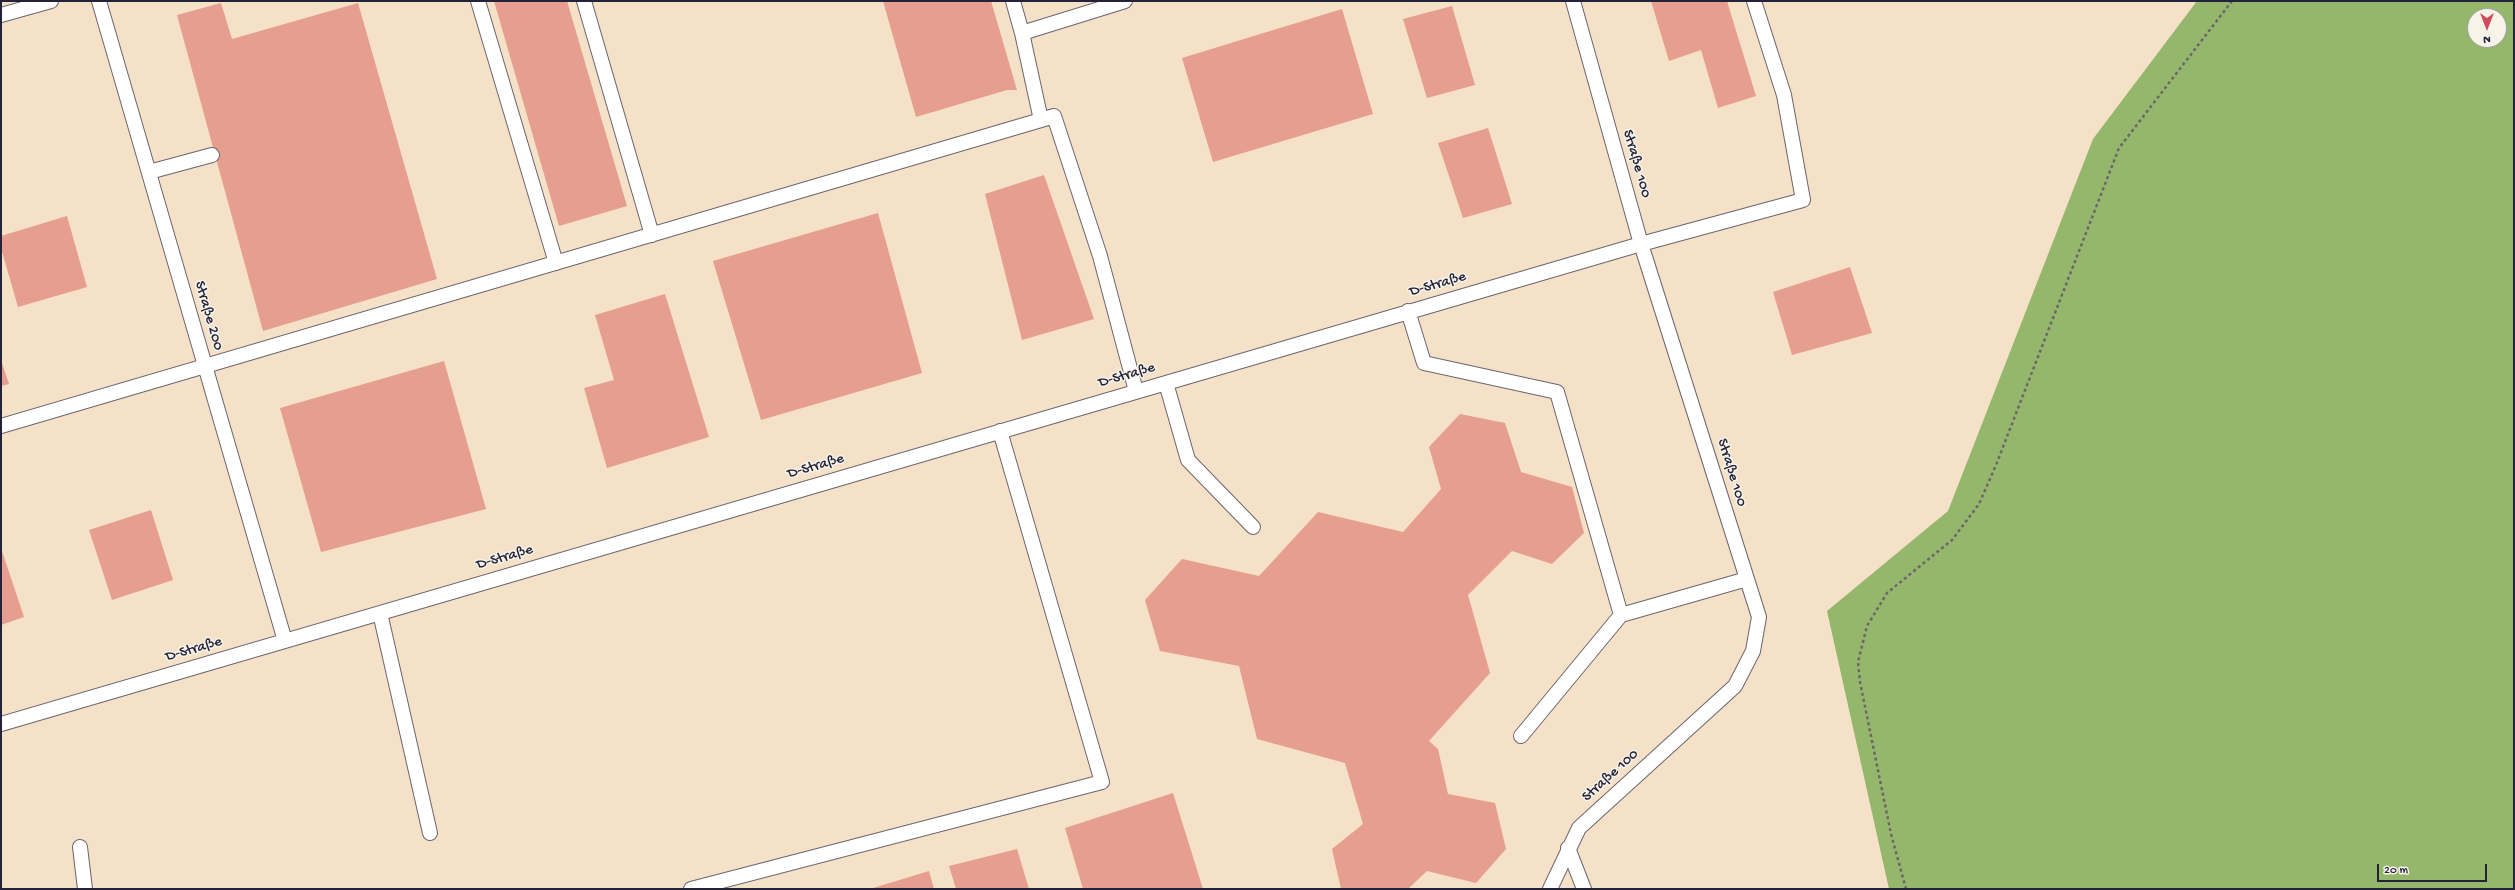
<!DOCTYPE html>
<html>
<head>
<meta charset="utf-8">
<style>
  body { margin:0 }
  #map { position:relative; width:2515px; height:890px; overflow:hidden; background:#f4e1c7; font-family:"Gochi Hand",sans-serif }
  canvas { display:block }
  .frame { position:absolute; inset:0; border:2px solid #22223b; pointer-events:none }
  .north { position:absolute; left:2467px; top:8px; width:40px; height:40px; box-sizing:border-box; background:#f7f3e8; border:1px solid #a29fa3; border-radius:50%; rotate:180deg; font-size:11px; font-weight:700; line-height:16px; text-align:center; color:#22223b }
  .north::after { content:''; display:block; margin:auto; width:14px; height:18px; background:#d1495b; clip-path:polygon(50% 0,100% 100%,50% 72%,0 100%) }
  .scale { position:absolute; left:2377px; top:864px; width:110px; height:18px; box-sizing:border-box; border:2px solid #22223b; border-top:0; padding-left:5px; font-size:12px; line-height:14px; white-space:nowrap; color:#22223b; -webkit-text-stroke:3px #f7f3e8; paint-order:stroke }
</style>
</head>
<body>
<div id="map">
<canvas width="2515" height="890"></canvas>
<div class="frame"></div>
<div class="north">N</div>
<div class="scale">20 m</div>
</div>
<script>
const ctx = document.querySelector('canvas').getContext('2d');
ctx.lineJoin = 'round';
function fill(path, color) {
  ctx.fillStyle = color;
  ctx.fill(path, 'evenodd');
}
function toPath(rows) {
  const path = new Path2D();
  for (const r of rows) {
    path.moveTo(r[0], r[1]);
    for (let i = 2; i < r.length; i += 2) path.lineTo(r[i], r[i + 1]);
  }
  return path;
}
function strokePath(path, color, width, dash) {
  ctx.strokeStyle = color;
  ctx.lineWidth = width;
  ctx.lineCap = dash ? 'butt' : 'round';
  ctx.setLineDash(dash || []);
  ctx.stroke(path);
}
function drawText(font, color, halo, rows, align = 'center') {
  ctx.font = font + ' "Gochi Hand",sans-serif';
  ctx.lineWidth = 3;
  ctx.setLineDash([]);
  ctx.textBaseline = 'middle';
  ctx.strokeStyle = halo;
  ctx.fillStyle = color;
  for (const [text, x, y, turn = 0] of rows) {
    ctx.save();
    ctx.translate(x, y);
    ctx.rotate((+turn || 0) * Math.PI / 180);
    ctx.textAlign = isNaN(turn) ? turn : align;
    if (halo) ctx.strokeText(text, 0, 0);
    ctx.fillText(text, 0, 0);
    ctx.restore();
  }
}
fill(toPath([
  [2197,1,2514,1,2514,889,1889,889,1827,611,1948,511,2093,139],
  [2475,16,2499,16,2499,40,2475,40]
]), '#94b76b');
fill(toPath([
  [494,1,567,1,627,206,559,226],
  [883,1,991,1,1017,90,1007,90,916,117],
  [1651,1,1727,1,1756,96,1718,108,1701,50,1669,61],
  [221,3,232,39,358,3,437,279,263,331,177,15],
  [1452,6,1475,85,1427,98,1403,19],
  [1342,9,1373,114,1213,162,1182,58],
  [1488,128,1512,204,1463,218,1438,143],
  [1044,175,1094,319,1022,340,985,194],
  [878,213,922,373,761,420,713,261],
  [67,216,87,287,18,307,1,248,1,236],
  [1850,267,1872,333,1792,355,1773,292],
  [665,294,709,437,607,468,584,388,614,380,595,315],
  [1,360,9,384,1,386],
  [444,361,486,509,321,552,280,408],
  [1460,414,1505,423,1521,472,1572,487,1584,533,1552,564,1512,551,1468,595,1490,673,1429,741,1438,749,1448,794,1495,803,1506,849,1476,883,1427,871,1408,889,1341,889,1332,849,1363,824,1345,763,1257,739,1239,666,1160,651,1145,600,1182,559,1259,576,1318,512,1403,532,1441,489,1429,447],
  [151,510,173,580,112,600,89,530],
  [1,548,24,617,1,625],
  [1173,793,1203,889,1083,889,1065,828],
  [1017,849,1029,889,956,889,949,866],
  [929,871,934,889,870,889]
]), '#e69e8e');
const service = toPath([
  [99,1,285,641],
  [478,1,556,263],
  [584,1,652,235],
  [1013,1,1022,33],
  [1,15,51,1],
  [1041,120,1054,116,1100,256,1136,391],
  [149,172,212,155],
  [1408,311,1424,363,1557,392,1621,615],
  [1166,383,1188,460,1253,527],
  [1,426,1041,120,1022,33,1125,1],
  [380,613,430,833],
  [1,724,1641,244,1803,200,1784,95,1754,1],
  [1521,736,1621,615,1747,579],
  [80,847,85,889],
  [1568,848,1584,889],
  [691,889,1102,782,1000,431],
  [1550,889,1579,828,1735,686,1753,651,1759,617,1641,244,1573,1]
]);
strokePath(service, '#6c656c', 16);
strokePath(toPath([
  [1906,889,1891,834,1860,682,1858,662,1867,626,1887,593,1952,540,1979,504,1996,465,2119,148,2232,1]
]), '#6c656c', 2.5, [3, 3]);
strokePath(service, '#fff', 14);
drawText('15px', '#22223b', '#f7f3e8', [
  ["Straße 100",1636,164,74],
  ["D-Straße",1438,285,-16],
  ["Straße 200",208,316,74],
  ["D-Straße",1127,376,-16],
  ["D-Straße",816,467,-16],
  ["Straße 100",1731,473,73],
  ["D-Straße",505,558,-16],
  ["D-Straße",194,650,-16],
  ["Straße 100",1611,776,-42]
]);
</script>
</body>
</html>
